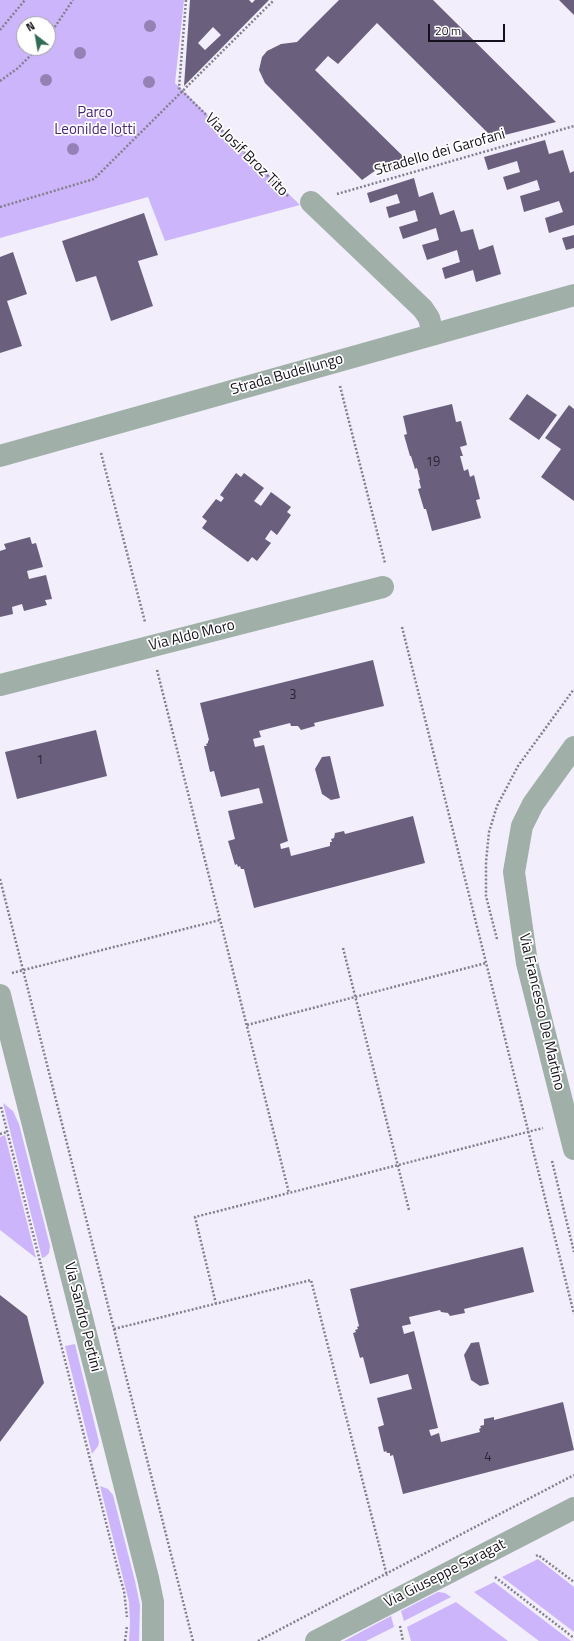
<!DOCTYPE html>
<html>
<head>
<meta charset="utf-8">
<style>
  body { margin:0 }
  #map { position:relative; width:574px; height:1641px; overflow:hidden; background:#f2eefc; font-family:"Titillium Web",sans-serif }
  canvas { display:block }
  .north { position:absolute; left:16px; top:16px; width:40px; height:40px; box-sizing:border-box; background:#fff; border:1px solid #a1a0a4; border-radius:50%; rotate:329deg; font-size:11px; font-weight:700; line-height:16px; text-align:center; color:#15111c }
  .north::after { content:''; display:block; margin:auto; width:14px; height:18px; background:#316b54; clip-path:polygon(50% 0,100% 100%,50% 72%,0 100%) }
  .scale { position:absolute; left:428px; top:24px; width:77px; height:18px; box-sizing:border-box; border:2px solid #15111c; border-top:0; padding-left:5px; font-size:12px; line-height:14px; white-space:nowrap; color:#15111c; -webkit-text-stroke:3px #fff; paint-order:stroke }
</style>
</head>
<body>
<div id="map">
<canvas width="574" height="1641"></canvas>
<div class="north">N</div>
<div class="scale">20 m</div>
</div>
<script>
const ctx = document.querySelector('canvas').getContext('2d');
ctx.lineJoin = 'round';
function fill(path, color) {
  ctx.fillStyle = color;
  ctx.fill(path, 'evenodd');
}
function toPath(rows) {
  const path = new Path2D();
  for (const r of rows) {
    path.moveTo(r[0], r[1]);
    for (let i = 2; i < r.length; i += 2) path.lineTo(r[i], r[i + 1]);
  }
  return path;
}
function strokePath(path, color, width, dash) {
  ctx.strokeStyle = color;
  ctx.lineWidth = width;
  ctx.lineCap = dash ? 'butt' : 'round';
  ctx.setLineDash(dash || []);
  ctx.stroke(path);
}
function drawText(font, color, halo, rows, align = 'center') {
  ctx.font = font + ' "Titillium Web",sans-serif';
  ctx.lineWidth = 3.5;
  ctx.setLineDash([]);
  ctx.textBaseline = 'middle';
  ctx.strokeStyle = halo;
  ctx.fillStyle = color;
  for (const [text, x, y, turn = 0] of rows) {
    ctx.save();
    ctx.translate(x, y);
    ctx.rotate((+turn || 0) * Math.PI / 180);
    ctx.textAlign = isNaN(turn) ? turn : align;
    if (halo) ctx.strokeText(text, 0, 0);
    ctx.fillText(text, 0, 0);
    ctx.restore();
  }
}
fill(toPath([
  [0,0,184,0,175,83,300,205,165,241,148,197,0,238],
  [24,24,48,24,48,48,24,48],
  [3,1103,13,1111,19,1124,50,1246,49,1253,45,1257,42,1258],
  [5,1135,36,1258,0,1230,0,1137],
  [75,1344,99,1442,98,1446,92,1454,65,1346],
  [100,1486,108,1489,113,1495,135,1581,140,1605,139,1641,129,1641,130,1622,129,1602],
  [538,1559,574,1587,574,1632,502,1577],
  [494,1582,571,1641,539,1641,474,1592],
  [438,1592,445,1593,451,1597,404,1621,401,1611],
  [456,1602,508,1641,411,1641,407,1627],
  [391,1616,394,1627,366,1641,344,1641]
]), '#ccb5fb');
fill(toPath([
  [190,0,249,0,252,3,255,0,269,0,184,86],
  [213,27,221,35,205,50,198,43],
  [339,0,433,0,556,122,493,138,377,23,338,64,328,56,315,70,412,165,386,173,379,168,362,180,265,83,259,70,262,57,267,51,281,44,297,42],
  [559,0,574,0,574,15],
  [545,140,549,154,563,150,570,173,574,171,574,225,549,233,545,218,563,212,559,201,524,212,520,196,540,190,537,180,507,190,503,177,520,172,517,161,488,170,484,157],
  [414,178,419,197,433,192,440,215,454,210,461,232,473,229,479,250,493,245,501,274,476,282,473,270,445,279,442,268,460,262,457,250,427,260,422,245,439,240,436,228,403,239,399,227,418,221,415,210,389,218,386,207,400,203,397,194,370,203,367,193],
  [144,213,158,255,138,261,153,306,111,321,96,276,76,282,62,241],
  [574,235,574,248,566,250,562,238],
  [13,252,27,294,7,301,22,346,0,353,0,257],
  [527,394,557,415,539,440,509,419],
  [452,404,456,422,461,421,467,445,460,447,463,456,460,456,464,471,468,469,470,477,474,475,480,499,476,500,481,518,432,531,426,509,424,509,418,489,421,488,419,480,420,480,417,468,415,469,411,456,410,456,404,435,407,434,403,416],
  [569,405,574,409,574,501,541,477,561,449,545,438],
  [236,473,241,477,244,473,264,488,254,501,261,506,271,492,291,507,287,512,291,515,277,535,271,530,265,539,271,543,257,561,252,557,248,562,202,528,207,521,202,517,216,499,221,502,224,498,220,495],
  [30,537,32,544,36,543,43,567,27,571,29,579,46,575,52,599,45,600,47,605,24,611,22,604,12,607,13,614,0,617,0,551,6,549,4,544],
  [373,660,384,706,314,723,315,726,301,730,298,726,291,726,290,723,259,731,261,737,253,739,255,747,264,745,288,841,280,844,281,849,289,847,291,856,330,846,330,842,332,842,331,839,334,838,335,833,344,831,345,834,413,816,425,863,254,908,244,869,241,869,240,866,238,867,237,864,235,865,228,841,235,839,228,811,263,803,259,788,221,797,214,771,210,772,204,746,207,746,206,744,208,743,208,741,209,740,200,703],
  [96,730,107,776,17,799,5,752],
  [330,756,340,798,331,800,322,794,315,769,322,757],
  [523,1247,534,1292,464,1309,465,1313,450,1316,448,1313,441,1312,440,1310,409,1317,411,1324,402,1326,404,1334,414,1331,438,1428,429,1430,431,1436,439,1433,441,1442,480,1432,479,1429,481,1428,480,1426,484,1425,484,1419,494,1417,494,1420,563,1402,574,1450,403,1494,393,1455,390,1456,390,1453,387,1453,386,1451,384,1452,378,1427,384,1425,377,1398,412,1389,408,1374,370,1384,363,1357,360,1358,353,1333,356,1332,355,1330,358,1329,357,1327,359,1326,350,1289],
  [0,1295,27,1316,44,1383,0,1442],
  [479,1342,489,1384,480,1386,471,1380,464,1355,471,1343]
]), '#6a607e');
strokePath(toPath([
  [186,0,179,88,288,196],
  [0,30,25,0],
  [48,37,73,0],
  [0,81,18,68,38,48],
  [337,194,574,126],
  [0,207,94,179,274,0],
  [340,386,385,563],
  [101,453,145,622],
  [402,627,574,1314],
  [157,670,289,1193],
  [0,879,193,1641],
  [497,939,486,896,486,862,489,832,497,806,518,766,574,689],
  [343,948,409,1210],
  [12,973,220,920],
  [247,1025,486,963],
  [1,1107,119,1574,124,1591,127,1617],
  [0,1134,7,1132],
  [552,1161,574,1252],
  [216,1304,195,1217,543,1128],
  [114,1329,311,1280,387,1576],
  [536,1556,538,1555,574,1582],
  [495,1577,574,1638],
  [400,1626,403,1641],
  [125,1641,127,1626],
  [258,1641,574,1475]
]), '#837f8b', 2.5, [2, 2]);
strokePath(toPath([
  [311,202,423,309,429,318,433,334],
  [0,685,383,587],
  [574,747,533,804,522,826,514,872,527,963,574,1149],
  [0,995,148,1578,153,1602,153,1641],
  [316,1641,574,1508]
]), '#a0b0a8', 22);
strokePath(toPath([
  [0,456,574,295]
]), '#a0b0a8', 22);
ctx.fillStyle = '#9681b4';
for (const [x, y] of [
  [150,26],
  [80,53],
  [46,80],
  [149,82],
  [118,131],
  [73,149]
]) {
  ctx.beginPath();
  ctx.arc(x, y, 6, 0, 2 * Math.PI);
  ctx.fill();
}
drawText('13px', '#2a2534', null, [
  ["19",433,463],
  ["3",293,696],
  ["1",40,761],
  ["4",488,1458]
]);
drawText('15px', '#4a277a', '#fff', [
  ["Parco",95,113],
  ["Leonilde Iotti",95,130]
]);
drawText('15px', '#15111c', '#fff', [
  ["Stradello dei Garofani",440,153,-16],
  ["Via Josif Broz Tito",246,155,45],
  ["Strada Budellungo",287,375,-16],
  ["Via Aldo Moro",192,636,-14],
  ["Via Francesco De Martino",541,1012,77],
  ["Via Sandro Pertini",82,1317,76],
  ["Via Giuseppe Saragat",445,1574,-27]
]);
</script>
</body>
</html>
